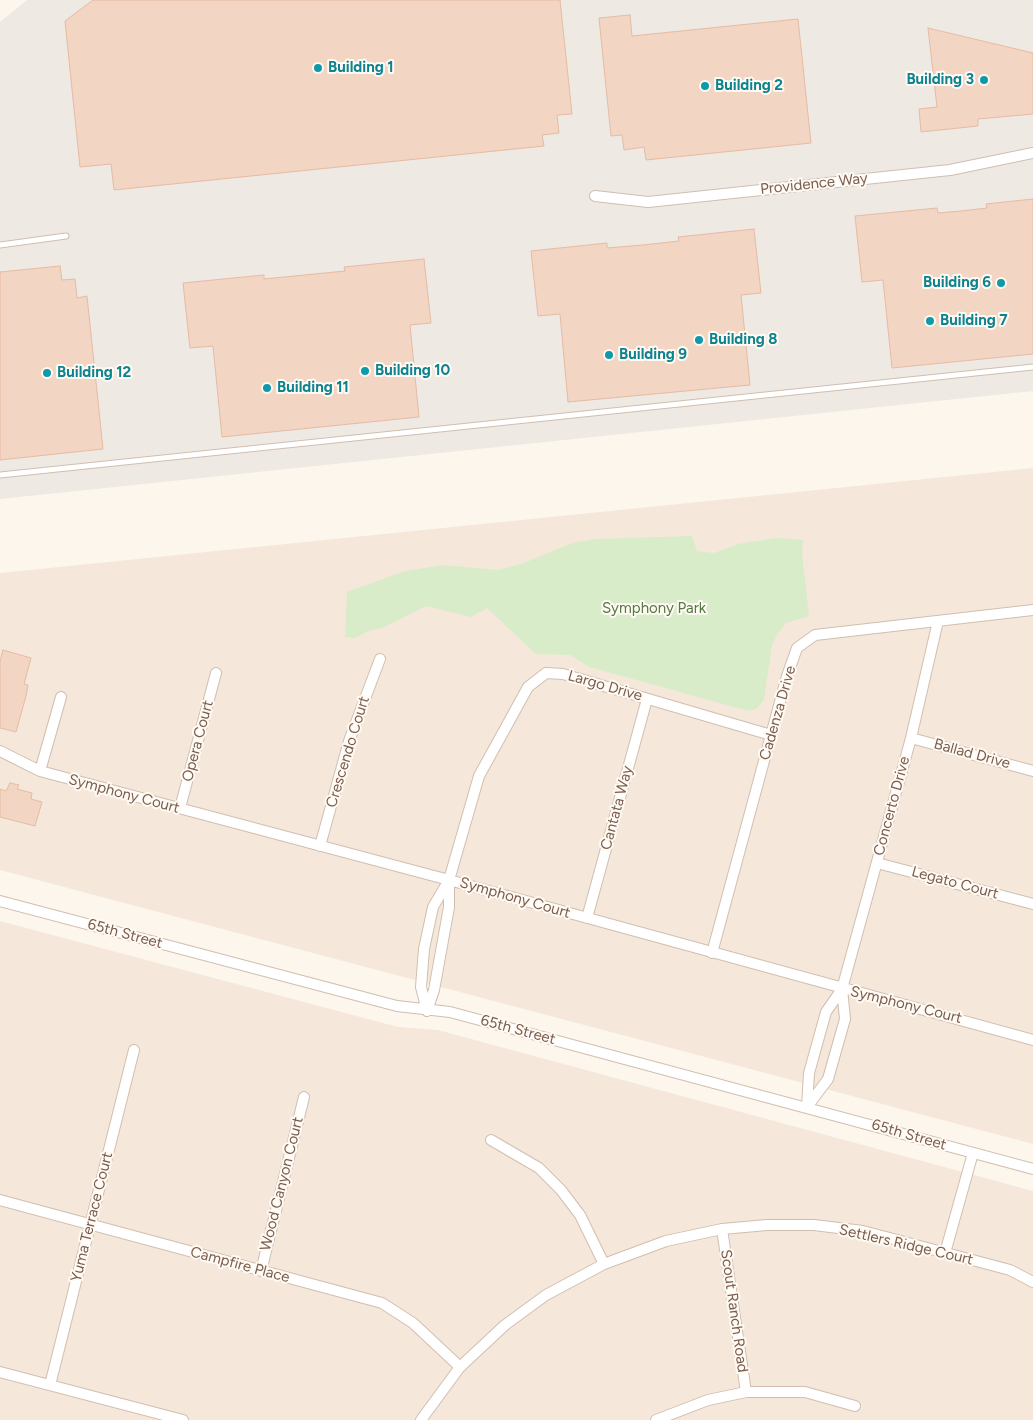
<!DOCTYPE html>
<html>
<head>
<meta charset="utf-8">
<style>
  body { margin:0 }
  canvas { display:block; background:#fdf6ec }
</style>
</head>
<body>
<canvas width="1033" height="1420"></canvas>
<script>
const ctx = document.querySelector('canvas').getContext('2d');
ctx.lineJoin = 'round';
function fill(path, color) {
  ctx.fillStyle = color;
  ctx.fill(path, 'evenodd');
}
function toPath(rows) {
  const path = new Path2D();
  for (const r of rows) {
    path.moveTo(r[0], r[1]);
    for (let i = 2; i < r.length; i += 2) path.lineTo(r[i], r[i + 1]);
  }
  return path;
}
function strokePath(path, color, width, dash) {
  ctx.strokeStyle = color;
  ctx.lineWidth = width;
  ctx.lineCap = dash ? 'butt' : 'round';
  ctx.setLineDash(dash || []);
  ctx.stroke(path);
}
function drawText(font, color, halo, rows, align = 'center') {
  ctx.font = font + ' Figtree,sans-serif';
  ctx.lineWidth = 4;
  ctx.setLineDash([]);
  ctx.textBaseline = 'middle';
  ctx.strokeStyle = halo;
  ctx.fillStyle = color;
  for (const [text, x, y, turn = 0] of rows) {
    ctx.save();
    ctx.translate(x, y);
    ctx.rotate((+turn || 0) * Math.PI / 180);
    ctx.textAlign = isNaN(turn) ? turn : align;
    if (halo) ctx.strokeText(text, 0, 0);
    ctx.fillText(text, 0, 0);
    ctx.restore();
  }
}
fill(toPath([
  [1033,468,1033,1144,0,870,0,573],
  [0,921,398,1027,438,1030,1033,1191,1033,1420,0,1420]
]), '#f5e8da');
fill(toPath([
  [27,0,1033,0,1033,391,0,499,0,22]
]), '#efe9e4');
fill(toPath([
  [692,536,697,551,714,553,738,544,777,538,803,540,802,553,809,616,786,623,778,633,772,645,764,700,756,709,749,711,589,667,570,655,536,654,487,608,471,617,426,606,382,628,371,630,355,638,345,637,347,592,405,571,444,565,498,570,524,563,572,543,596,539]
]), '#d8ecc9');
const building = toPath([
  [93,0,560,0,572,114,557,115,559,133,542,135,544,146,114,190,111,164,80,167,65,21,93,0],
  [630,15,632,36,798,19,811,143,646,160,644,147,624,150,622,135,611,136,599,18,630,15],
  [928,28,1033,53,1033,114,978,119,978,126,921,132,919,109,937,107,928,28],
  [1033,199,1033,354,892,368,883,280,862,282,855,216,937,208,938,213,961,211,987,208,986,204,1033,199],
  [754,229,761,293,741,295,750,385,568,402,560,314,538,316,531,251,607,243,607,248,643,245,679,241,678,237,754,229],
  [424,259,431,323,410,325,419,417,222,437,213,346,190,348,183,283,264,275,264,279,345,271,344,267,424,259],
  [60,266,62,280,75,279,77,298,87,296,103,449,0,460,0,272,60,266],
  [3,650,31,658,24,684,28,685,26,696,16,732,0,728,0,661,3,650],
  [10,783,19,785,17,789,32,793,31,799,42,802,35,826,0,817,0,789,6,791,10,783]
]);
fill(building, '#f3d5c3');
strokePath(building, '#e6bba3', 1);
const service = toPath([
  [0,245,66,236],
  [0,475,1033,367]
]);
const minor = toPath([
  [595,196,648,202,950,170,1033,153],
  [911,738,1033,771],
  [0,751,40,771,449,880,1033,1040],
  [40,771,61,697],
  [180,808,216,673],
  [320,846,349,741,380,659],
  [877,863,1033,904],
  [0,901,397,1006,450,1012,1033,1169],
  [587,918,647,699],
  [712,953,787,676,797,648,815,635,1033,610],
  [427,1011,421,987,424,949,433,907,449,880,479,776,528,687,546,673,563,674,771,735],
  [427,1011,434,990,449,907,449,881],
  [807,1107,809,1073,826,1012,842,989,911,738,938,621],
  [807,1107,828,1079,845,1019,842,989],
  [491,1140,539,1168,561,1190,580,1215,604,1264],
  [0,1200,382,1303,413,1323,460,1367],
  [722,1229,746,1392],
  [945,1253,973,1153],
  [261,1271,304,1097],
  [0,1372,183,1420],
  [50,1385,134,1050],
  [421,1420,460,1367,505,1325,546,1295,604,1264,666,1241,722,1229,767,1225,814,1225,863,1231,1010,1270,1033,1282],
  [656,1420,708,1400,746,1392,805,1392,855,1406]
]);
strokePath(service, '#d1beb0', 7);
strokePath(minor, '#d1beb0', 12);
strokePath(service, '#fff', 5);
strokePath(minor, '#fff', 10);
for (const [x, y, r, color] of [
  [318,68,5,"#0f9aa8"],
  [984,80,5,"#0f9aa8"],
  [705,86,5,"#0f9aa8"],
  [1001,283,5,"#0f9aa8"],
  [930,321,5,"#0f9aa8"],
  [699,340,5,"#0f9aa8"],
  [609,355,5,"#0f9aa8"],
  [365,371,5,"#0f9aa8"],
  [47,373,5,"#0f9aa8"],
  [267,388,5,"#0f9aa8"]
]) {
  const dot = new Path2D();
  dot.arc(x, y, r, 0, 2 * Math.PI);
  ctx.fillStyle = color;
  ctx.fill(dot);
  strokePath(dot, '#fffaf3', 2);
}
drawText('bold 15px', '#0d838f', '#fffaf3', [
  ["Building 1",328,68],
  ["Building 3",974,80,"right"],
  ["Building 2",715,86],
  ["Building 6",991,283,"right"],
  ["Building 7",940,321],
  ["Building 8",709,340],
  ["Building 9",619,355],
  ["Building 10",375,371],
  ["Building 12",57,373],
  ["Building 11",277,388]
], 'left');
drawText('15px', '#7a5c4d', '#fffaf3', [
  ["Providence Way",814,184,-6],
  ["Largo Drive",605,686,16],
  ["Cadenza Drive",778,713,-74],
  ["Opera Court",198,741,-75],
  ["Crescendo Court",348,752,-73],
  ["Ballad Drive",972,754,15],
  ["Symphony Court",124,794,15],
  ["Concerto Drive",892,806,-75],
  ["Cantata Way",617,808,-75],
  ["Legato Court",955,883,15],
  ["Symphony Court",515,898,16],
  ["65th Street",125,934,15],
  ["Symphony Court",906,1005,14],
  ["65th Street",518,1030,15],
  ["65th Street",909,1135,16],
  ["Wood Canyon Court",282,1184,-76],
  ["Yuma Terrace Court",92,1217,-76],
  ["Settlers Ridge Court",906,1245,13],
  ["Campfire Place",240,1265,15],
  ["Scout Ranch Road",734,1311,82]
]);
drawText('15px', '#537a41', '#fffaf3', [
  ["Symphony Park",654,609]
]);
</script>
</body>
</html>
